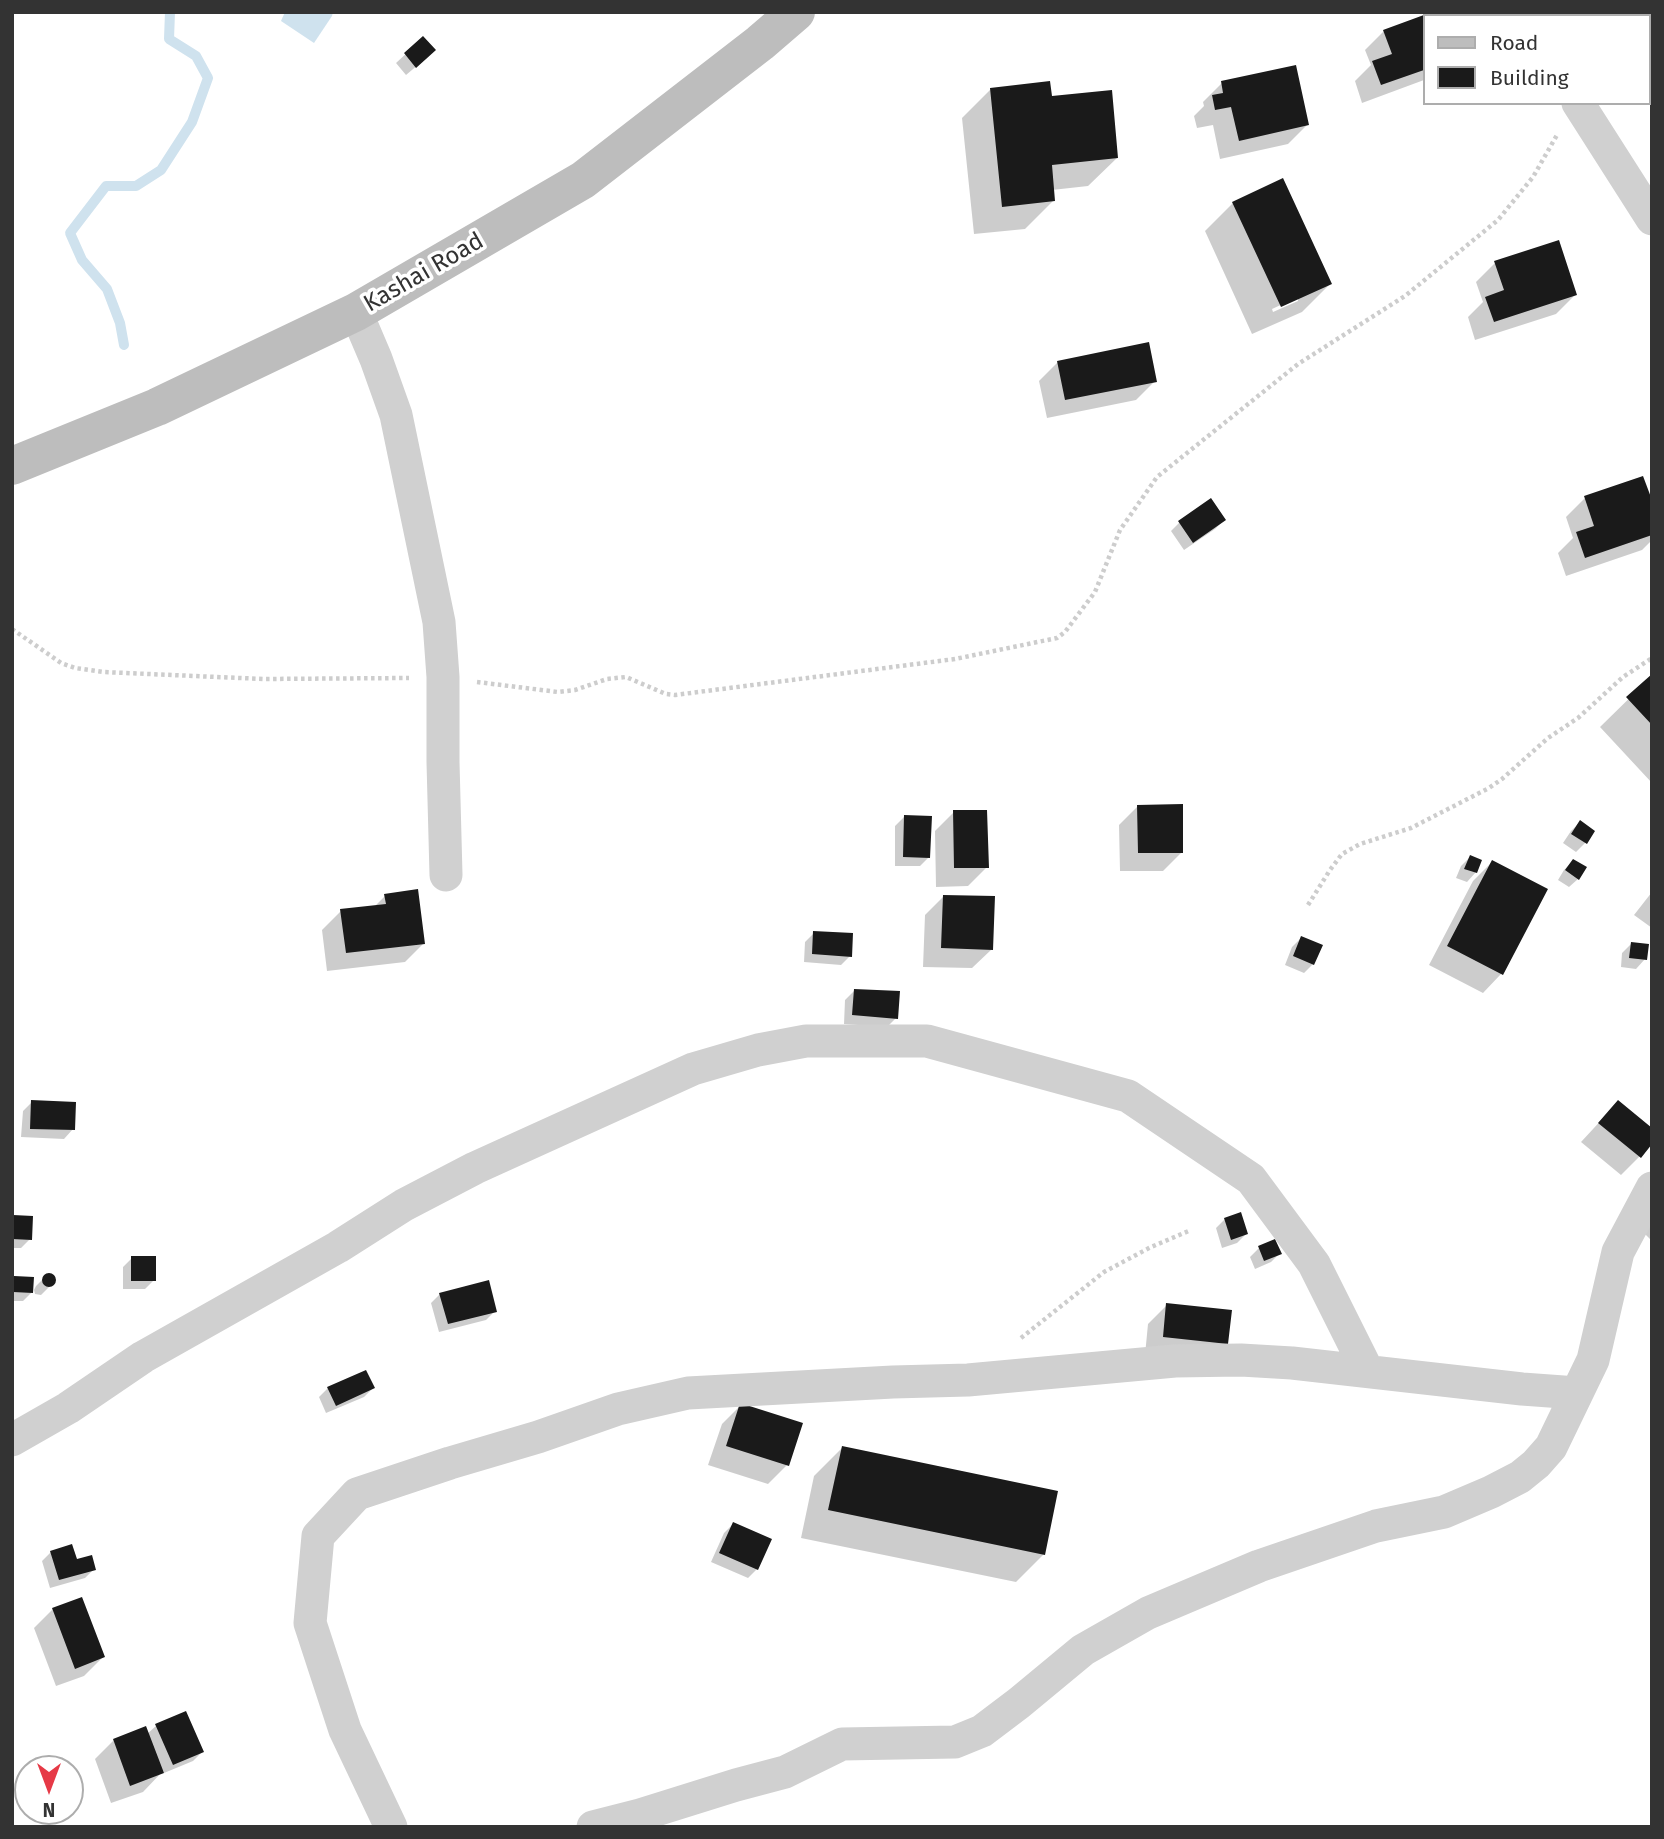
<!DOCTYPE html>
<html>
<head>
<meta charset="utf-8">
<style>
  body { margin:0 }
  #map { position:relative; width:1664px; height:1839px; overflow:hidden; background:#fff; font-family:"Fira Sans",sans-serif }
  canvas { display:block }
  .frame { position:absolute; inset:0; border:14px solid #333; pointer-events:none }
  .legend { position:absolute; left:1423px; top:14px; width:228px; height:91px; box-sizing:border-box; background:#fff; border:2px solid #adadad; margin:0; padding:9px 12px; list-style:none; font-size:21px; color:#333 }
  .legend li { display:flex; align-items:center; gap:14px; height:35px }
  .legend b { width:35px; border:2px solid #adadad }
  .north { position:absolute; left:14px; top:1755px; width:70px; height:70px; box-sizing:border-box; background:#fff; border:2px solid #adadad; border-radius:50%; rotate:180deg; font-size:19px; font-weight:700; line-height:28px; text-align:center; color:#333 }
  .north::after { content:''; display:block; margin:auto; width:24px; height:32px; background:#e63946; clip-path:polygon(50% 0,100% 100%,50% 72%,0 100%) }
</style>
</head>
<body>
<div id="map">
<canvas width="1664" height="1839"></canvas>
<div class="frame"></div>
<ul class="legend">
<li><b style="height:9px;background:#bdbdbd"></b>Road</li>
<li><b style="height:19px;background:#1a1a1a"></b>Building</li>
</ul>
<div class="north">N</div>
</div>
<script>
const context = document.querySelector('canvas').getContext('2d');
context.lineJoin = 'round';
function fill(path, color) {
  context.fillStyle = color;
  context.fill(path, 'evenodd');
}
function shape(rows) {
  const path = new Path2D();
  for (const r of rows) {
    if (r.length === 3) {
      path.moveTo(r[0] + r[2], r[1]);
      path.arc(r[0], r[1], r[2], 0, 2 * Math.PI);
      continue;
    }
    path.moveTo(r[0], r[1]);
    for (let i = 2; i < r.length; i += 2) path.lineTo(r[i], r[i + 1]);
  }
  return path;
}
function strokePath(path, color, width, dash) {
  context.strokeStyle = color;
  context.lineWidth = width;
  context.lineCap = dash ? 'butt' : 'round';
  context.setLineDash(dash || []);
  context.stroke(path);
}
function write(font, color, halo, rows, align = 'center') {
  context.font = font + ' "Fira Sans",sans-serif';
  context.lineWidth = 7;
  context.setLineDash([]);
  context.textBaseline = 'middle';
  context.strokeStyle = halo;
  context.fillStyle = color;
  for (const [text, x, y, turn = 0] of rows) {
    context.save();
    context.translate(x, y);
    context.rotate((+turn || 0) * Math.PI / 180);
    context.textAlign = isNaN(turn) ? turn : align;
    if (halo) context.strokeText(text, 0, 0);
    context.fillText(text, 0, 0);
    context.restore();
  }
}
fill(shape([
  [285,12,333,12,332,16,314,43,281,21]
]), '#cfe2ee');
fill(shape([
  [1424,17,1424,80,1362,103,1355,81,1371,65,1365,50,1384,31],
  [423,38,425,59,406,75,396,63],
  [1222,83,1307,125,1288,144,1220,159,1213,125,1197,128,1194,116,1204,106,1203,102],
  [991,89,1050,98,1117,158,1088,186,1052,190,1054,200,1025,229,974,234,962,118],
  [1233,203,1330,284,1302,312,1252,334,1205,231],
  [1298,297,1298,301,1273,312,1272,309],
  [1495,263,1575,295,1556,314,1475,340,1468,317,1483,302,1476,282],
  [1058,362,1155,381,1136,400,1047,418,1039,381],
  [1585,498,1652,505,1652,540,1642,550,1566,576,1558,553,1573,538,1566,517],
  [1224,520,1215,529,1184,550,1171,531,1179,523],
  [1652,676,1652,783,1600,727],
  [1138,806,1182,852,1163,871,1120,871,1119,825],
  [954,812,987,867,968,886,936,887,935,831],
  [904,817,929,857,920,866,895,866,895,826],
  [1580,822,1593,831,1585,843,1576,852,1563,843,1571,831],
  [1470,857,1476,872,1467,882,1456,878,1461,866],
  [1573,861,1578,879,1569,887,1558,880,1564,870],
  [1492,862,1501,974,1483,993,1429,965,1473,881],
  [1652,892,1652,928,1634,915],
  [385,896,424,943,405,962,327,971,322,930,341,911,374,907],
  [944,896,991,950,972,968,923,967,925,915],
  [814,933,850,956,841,965,804,962,805,942],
  [1301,938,1313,964,1304,973,1285,965,1292,947],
  [1632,943,1645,959,1636,969,1621,967,1622,953],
  [854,991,896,1018,887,1027,844,1024,845,1000],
  [32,1102,73,1129,64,1139,21,1137,23,1111],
  [1618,1102,1640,1156,1621,1175,1581,1142],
  [1652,1211,1652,1241,1637,1226],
  [14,1217,30,1239,21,1248,12,1248,12,1219],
  [1225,1219,1246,1234,1237,1243,1222,1248,1216,1228],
  [1274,1241,1280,1253,1271,1262,1255,1269,1250,1257,1259,1248],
  [132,1258,154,1280,145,1289,123,1289,123,1267],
  [49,1275,52,1277,54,1282,41,1295,35,1294,34,1290,36,1286,46,1276],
  [15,1278,32,1292,23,1301,12,1301,12,1280],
  [440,1294,495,1311,486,1320,439,1332,431,1303],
  [1167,1305,1227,1343,1208,1362,1145,1355,1148,1324],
  [328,1388,373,1388,364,1397,326,1413,319,1397],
  [741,1405,800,1424,787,1465,768,1484,708,1465,722,1424],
  [842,1448,1044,1554,1016,1582,801,1538,814,1476],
  [733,1524,757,1569,748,1578,711,1562,724,1533],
  [51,1552,75,1562,94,1569,85,1578,50,1588,42,1561],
  [53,1609,103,1657,84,1676,56,1686,34,1628],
  [185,1713,202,1752,193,1761,164,1773,163,1771,143,1792,111,1803,95,1759,114,1740,147,1734,156,1726]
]), '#0003');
strokePath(shape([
  [124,345,120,323,107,289,82,260,70,233,106,186,136,186,161,170,192,122,208,78,196,56,169,39,170,12]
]), '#cfe2ee', 10);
fill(shape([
  [1432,12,1441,12,1442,16,1424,16,1424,70,1381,85,1372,61,1392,54,1383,30],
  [423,36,436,50,416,68,404,53],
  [1296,65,1309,125,1239,141,1231,107,1215,110,1212,95,1223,93,1221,81],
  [1050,81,1052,96,1112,90,1118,158,1052,165,1055,201,1002,207,990,88],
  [1283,178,1332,284,1281,307,1232,202],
  [1559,240,1577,295,1494,322,1485,297,1504,290,1494,261],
  [1149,342,1157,382,1065,400,1057,361],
  [1643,476,1652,500,1652,535,1585,558,1576,532,1594,526,1584,496],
  [1211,498,1226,520,1193,543,1178,521],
  [1652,674,1652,725,1626,697],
  [1183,804,1183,853,1138,853,1137,805],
  [953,810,987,810,989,868,954,868],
  [904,815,932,816,930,858,903,857],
  [1580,820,1595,831,1587,844,1571,834],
  [1470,855,1482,860,1477,873,1464,869],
  [1573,859,1587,867,1579,880,1565,870],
  [1492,860,1548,889,1503,975,1447,946],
  [418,889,425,944,346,953,340,909,386,904,384,894],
  [943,895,995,896,993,950,941,948],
  [813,931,853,933,852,957,812,954],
  [1301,936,1323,945,1314,965,1293,956],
  [1631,942,1649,944,1647,960,1629,958],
  [854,989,900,991,898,1019,852,1015],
  [31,1100,76,1102,75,1130,30,1129],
  [1618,1100,1652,1128,1652,1144,1641,1158,1598,1123],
  [1241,1212,1248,1234,1231,1240,1224,1218],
  [13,1215,33,1216,32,1240,12,1239],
  [1275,1239,1282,1254,1264,1261,1258,1246],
  [131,1256,156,1256,156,1281,131,1281],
  [49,1280,7],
  [14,1276,34,1277,33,1293,13,1292],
  [489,1280,497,1312,448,1324,439,1293],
  [1166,1303,1232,1310,1228,1344,1163,1337],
  [366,1370,375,1388,336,1406,327,1387],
  [740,1403,803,1423,789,1466,726,1446],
  [842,1446,1058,1491,1045,1555,828,1510],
  [733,1522,772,1539,758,1570,719,1553],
  [72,1544,77,1559,92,1555,96,1570,59,1580,50,1551],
  [82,1597,105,1657,75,1669,52,1608],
  [186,1711,204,1752,173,1765,155,1724],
  [146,1726,164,1773,130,1786,113,1739]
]), '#1a1a1a');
strokePath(shape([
  [12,629,61,663,75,668,103,672,263,679,409,678],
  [477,682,558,692,575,690,607,679,626,677,666,694,675,695,955,659,1057,638,1065,632,1095,592,1120,530,1157,477,1298,364,1405,296,1498,220,1533,177,1557,135],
  [1308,905,1330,870,1342,854,1360,844,1411,828,1489,788,1502,779,1548,738,1578,718,1623,677,1652,658],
  [1021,1338,1104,1272,1151,1247,1191,1230]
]), '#cdcdcd', 4.5, [3.5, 3.5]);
strokePath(shape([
  [1507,12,1510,16],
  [1578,103,1652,219],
  [356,312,376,359,396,415,439,622,443,677,443,762,446,875],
  [12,1440,68,1408,143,1357,338,1247,404,1205,475,1168,693,1069,758,1050,806,1041,927,1041,1128,1096,1251,1179,1314,1264,1367,1370],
  [391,1827,345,1730,310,1623,318,1536,357,1494,450,1463,538,1437,618,1409,688,1393,893,1382,968,1380,1175,1361,1241,1360,1292,1363,1522,1389,1577,1393],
  [593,1827,640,1815,736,1785,785,1772,842,1744,955,1742,982,1731,1019,1703,1083,1650,1148,1613,1259,1566,1376,1526,1444,1512,1491,1492,1520,1477,1536,1464,1551,1447,1593,1360,1618,1252,1652,1188]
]), '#d0d0d0', 33);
strokePath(shape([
  [12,466,157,407,356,312,583,180,760,43,796,12]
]), '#bdbdbd', 38);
write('24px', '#333', '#fff', [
  ["Kashai Road",424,273,-30]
]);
</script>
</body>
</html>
